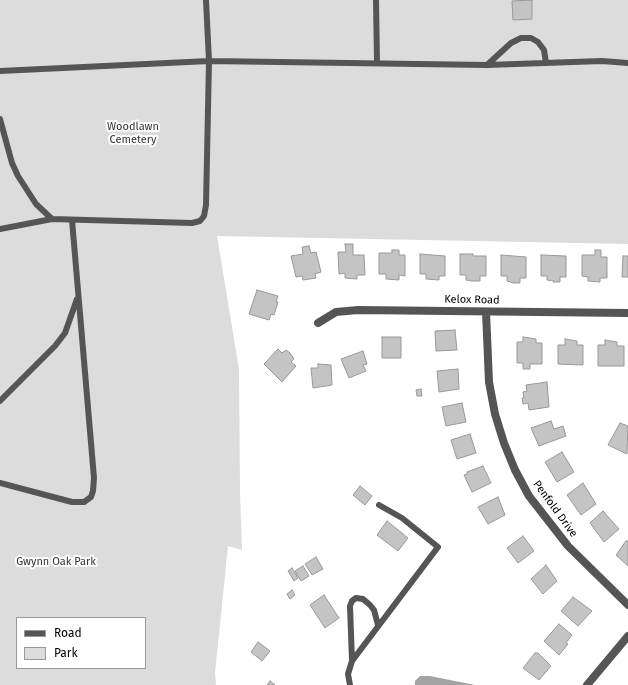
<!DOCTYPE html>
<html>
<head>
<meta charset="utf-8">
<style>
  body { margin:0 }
  #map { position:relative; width:628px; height:685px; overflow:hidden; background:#fff; font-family:"Fira Sans",sans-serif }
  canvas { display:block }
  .legend { position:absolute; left:16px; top:617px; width:130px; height:52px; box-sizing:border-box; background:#fff; border:1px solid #999; margin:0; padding:5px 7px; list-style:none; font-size:12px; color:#000 }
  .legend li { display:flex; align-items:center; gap:8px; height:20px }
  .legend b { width:20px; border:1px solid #999 }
</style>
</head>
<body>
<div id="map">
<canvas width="628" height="685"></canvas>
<ul class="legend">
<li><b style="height:5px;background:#555"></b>Road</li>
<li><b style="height:11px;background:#dcdcdc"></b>Park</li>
</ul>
</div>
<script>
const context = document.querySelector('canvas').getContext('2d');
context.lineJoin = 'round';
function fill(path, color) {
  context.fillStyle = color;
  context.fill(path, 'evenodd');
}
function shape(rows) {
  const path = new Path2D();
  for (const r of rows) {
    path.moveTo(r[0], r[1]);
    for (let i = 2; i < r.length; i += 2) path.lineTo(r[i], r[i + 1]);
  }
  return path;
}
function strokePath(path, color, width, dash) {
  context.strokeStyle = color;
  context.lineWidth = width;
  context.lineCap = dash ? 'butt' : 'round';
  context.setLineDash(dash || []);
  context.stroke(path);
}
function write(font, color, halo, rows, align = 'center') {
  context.font = font + ' "Fira Sans",sans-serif';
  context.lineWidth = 4;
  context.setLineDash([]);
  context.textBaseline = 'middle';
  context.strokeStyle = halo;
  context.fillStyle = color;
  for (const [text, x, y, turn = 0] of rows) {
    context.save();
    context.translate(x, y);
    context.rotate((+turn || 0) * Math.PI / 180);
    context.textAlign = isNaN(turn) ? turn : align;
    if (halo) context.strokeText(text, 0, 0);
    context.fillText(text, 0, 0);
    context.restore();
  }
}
fill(shape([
  [0,0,628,0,628,244,217,236,239,369,240,492,242,550,228,546,215,673,216,685,0,685],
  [17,618,145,618,145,668,17,668]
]), '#dcdcdc');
fill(shape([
  [420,676,430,676,475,685,415,685,415,681]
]), '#a3a3a3');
const building = shape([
  [532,0,532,19,513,20,512,1,532,0],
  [345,244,353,244,353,255,364,255,365,275,357,275,357,279,345,278,345,273,339,274,338,252,346,252,345,244],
  [309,246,311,253,316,252,321,272,315,274,316,278,303,280,302,276,296,277,291,256,303,254,302,247,309,246],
  [392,250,399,250,399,255,405,255,405,276,399,275,399,280,386,279,386,274,379,274,379,253,392,253,392,250],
  [595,250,601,250,601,257,607,257,607,278,600,278,600,282,588,281,588,277,582,276,582,255,595,255,595,250],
  [420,254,445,256,445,276,439,276,439,280,426,279,426,274,420,274,420,254],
  [460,254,473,254,473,256,486,256,486,276,480,276,480,281,472,281,466,280,466,275,460,275,460,254],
  [501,255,526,257,526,278,520,278,520,283,513,283,507,281,507,276,501,276,501,255],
  [541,255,566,256,566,277,560,277,560,282,553,282,554,281,547,280,547,276,541,276,541,255],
  [623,256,628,256,628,277,622,277,623,256],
  [257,290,278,296,276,302,278,302,274,315,271,314,269,320,249,314,257,290],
  [455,330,457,350,436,351,435,331,455,330],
  [382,337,401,337,401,358,382,358,382,337],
  [523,337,536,339,536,343,542,343,542,364,530,364,530,369,523,369,523,363,517,363,517,342,523,342,523,337],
  [565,339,577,341,577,345,583,345,583,365,558,364,558,345,565,345,565,339],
  [605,340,617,342,617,346,624,346,624,366,598,366,598,345,605,345,605,340],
  [278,349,282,353,286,350,290,353,294,359,291,362,296,366,282,382,264,364,278,349],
  [363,351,367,364,363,365,366,371,349,378,341,359,363,351],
  [318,364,331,365,332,385,313,388,311,368,318,368,318,364],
  [458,369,459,389,439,392,437,371,458,369],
  [547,382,549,407,529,410,528,403,523,404,522,398,524,398,523,392,527,391,526,385,547,382],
  [421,389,422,396,417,396,416,390,421,389],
  [462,403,466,422,446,426,442,407,462,403],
  [551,421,554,429,563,426,566,436,539,446,531,428,551,421],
  [620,423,628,426,627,454,608,445,620,423],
  [470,434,476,453,457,459,451,440,470,434],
  [562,452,574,472,557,482,545,462,562,452],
  [483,466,491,483,472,492,464,475,467,474,467,472,483,466],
  [583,483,596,504,581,515,567,495,583,483],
  [360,486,372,496,365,505,353,495,360,486],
  [498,497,505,515,488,524,478,507,498,497],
  [603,511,619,529,604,542,590,523,603,511],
  [387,521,408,538,398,551,377,535,387,521],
  [523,536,534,551,518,563,507,548,523,536],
  [626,541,628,541,628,566,616,555,626,541],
  [316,557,323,569,312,575,305,564,316,557],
  [546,565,557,581,543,594,531,579,546,565],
  [303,566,309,576,301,581,295,571,303,566],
  [292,568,298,578,294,581,288,571,292,568],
  [292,590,295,595,290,599,287,594,292,590],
  [324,595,339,618,325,628,310,605,324,595],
  [573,597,592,611,578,626,561,611,573,597],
  [559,624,572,635,566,643,568,644,559,655,544,641,559,624],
  [258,642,270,651,262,661,251,652,258,642],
  [535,653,538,653,551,666,539,680,523,668,535,653],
  [270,681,275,685,267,685,270,681]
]);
fill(building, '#c4c4c4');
strokePath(building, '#999', 1);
strokePath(shape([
  [376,0,377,62],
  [487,65,511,43,521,38,531,38,538,42,544,50,546,63],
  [0,71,209,61,487,65,602,61,628,63],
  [0,119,12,163,18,176,36,204,52,219],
  [0,229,52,219,192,223,200,221,204,216,206,205,209,61,206,0],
  [0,401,55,346,65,333,77,299],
  [0,483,72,502,84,502,91,497,93,491,94,478,72,220],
  [352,661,438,547,402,518,379,505],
  [350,685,348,674,352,661,350,606,352,601,356,598,363,599,370,605,374,610,378,625]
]), '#555', 6);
strokePath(shape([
  [486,312,489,382,495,414,504,443,515,470,529,496,568,546,628,605],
  [318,323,336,312,358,310,628,313],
  [587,685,628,636]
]), '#555', 8);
write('11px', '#333', '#fff', [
  ["Woodlawn",133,127],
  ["Cemetery",133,140],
  ["Gwynn Oak Park",56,562]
]);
write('11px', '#000', '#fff', [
  ["Kelox Road",472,300,1],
  ["Penfold Drive",555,509,54]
]);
</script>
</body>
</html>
